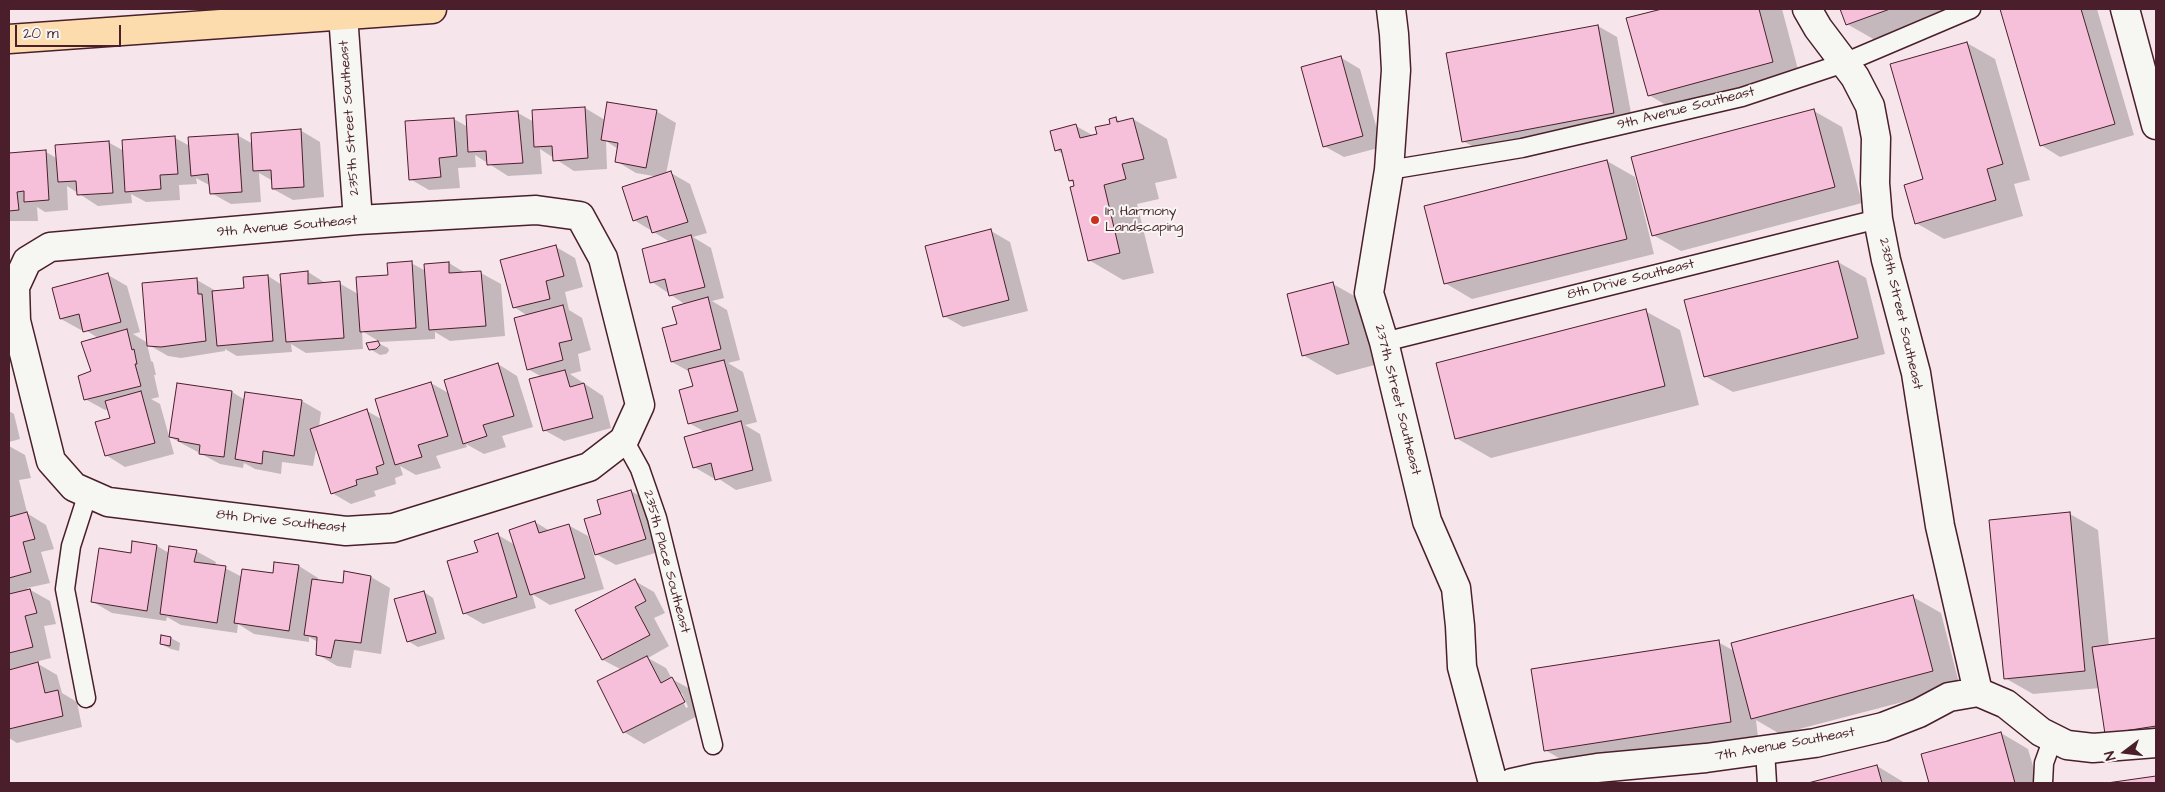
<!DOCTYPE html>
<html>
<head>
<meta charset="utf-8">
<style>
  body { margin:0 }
  #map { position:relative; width:2165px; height:792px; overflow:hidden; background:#f6e6eb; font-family:"Architects Daughter",sans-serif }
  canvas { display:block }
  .frame { position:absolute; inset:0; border:10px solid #4a1f2b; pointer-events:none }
  .north { position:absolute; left:2100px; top:727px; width:50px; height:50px; -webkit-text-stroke:4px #f6f6f2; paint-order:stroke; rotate:255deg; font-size:14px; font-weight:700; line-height:20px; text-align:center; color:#4a1f2b }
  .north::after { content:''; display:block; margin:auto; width:18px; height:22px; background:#4a1f2b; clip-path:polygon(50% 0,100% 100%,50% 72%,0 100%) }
  .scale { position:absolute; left:15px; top:25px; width:106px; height:22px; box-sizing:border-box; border:2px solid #4a1f2b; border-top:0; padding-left:6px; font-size:15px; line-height:18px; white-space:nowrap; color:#4a1f2b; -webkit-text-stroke:4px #f6f6f2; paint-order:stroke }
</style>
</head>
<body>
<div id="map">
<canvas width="2165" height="792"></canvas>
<div class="frame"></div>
<div class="north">N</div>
<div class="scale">20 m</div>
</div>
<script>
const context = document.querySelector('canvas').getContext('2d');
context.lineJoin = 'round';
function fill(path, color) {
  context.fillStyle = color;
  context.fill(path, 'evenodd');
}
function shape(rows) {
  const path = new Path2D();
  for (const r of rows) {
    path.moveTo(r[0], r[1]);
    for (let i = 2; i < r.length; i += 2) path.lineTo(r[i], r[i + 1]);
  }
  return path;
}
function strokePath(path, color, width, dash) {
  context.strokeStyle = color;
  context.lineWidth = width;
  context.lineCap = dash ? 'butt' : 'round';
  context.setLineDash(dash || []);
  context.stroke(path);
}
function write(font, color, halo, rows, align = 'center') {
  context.font = font + ' "Architects Daughter",sans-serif';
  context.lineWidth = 4;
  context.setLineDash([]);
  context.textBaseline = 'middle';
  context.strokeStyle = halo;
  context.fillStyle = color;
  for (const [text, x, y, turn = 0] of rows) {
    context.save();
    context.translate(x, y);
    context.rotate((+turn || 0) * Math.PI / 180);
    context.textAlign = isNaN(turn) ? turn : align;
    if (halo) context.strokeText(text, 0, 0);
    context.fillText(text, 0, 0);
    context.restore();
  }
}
fill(shape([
  [1667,9,1782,9,1800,77,1676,111,1649,95,1628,19],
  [1841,9,1960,9,1875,40,1847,24],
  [2001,9,2097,9,2134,135,2060,157,2041,145],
  [1598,26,1617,37,1633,124,1483,152,1463,141],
  [1967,43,1995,59,2030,180,2014,184,2023,216,1944,239,1916,223,1925,180],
  [1340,57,1360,69,1382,147,1344,157,1324,146],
  [585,108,605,120,656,111,676,123,666,174,671,173,690,184,707,233,693,237,711,248,724,298,712,301,727,310,740,360,728,363,743,372,757,422,745,425,760,434,772,481,736,490,716,477,713,478,694,467,705,432,689,423,694,387,690,372,672,362,678,325,686,305,652,282,670,242,634,220,659,177,636,173,616,161,618,149,606,141,607,169,574,171,540,149,542,174,508,176,475,155,476,167,458,168,460,188,429,190,410,179,454,119,468,127,467,116,518,113,534,122],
  [1814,111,1842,127,1862,203,1681,251,1653,235],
  [1116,119,1121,122,1133,119,1167,139,1177,178,1155,183,1159,199,1137,204,1154,273,1123,280,1089,260,1075,183,1070,181,1063,154,1056,150,1076,126,1094,136,1099,134],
  [300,130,320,142,324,197,293,200,273,189,273,181,259,173,261,202,231,204,211,193,211,186,196,178,197,184,179,185,180,200,146,202,131,194,132,203,98,206,67,186,68,210,45,212,37,207,38,221,9,221,9,156,46,152,58,159,108,142,124,151,175,138,190,146,237,135,253,144],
  [1607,161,1635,177,1654,254,1472,299,1445,283],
  [991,231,1010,242,1028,311,963,327,944,316],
  [556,247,575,258,583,287,565,292,569,310,582,318,591,350,578,354,581,371,570,374,603,396,611,428,564,441,544,430,542,377,528,369,528,316,514,307],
  [1838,262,1866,278,1885,354,1733,392,1705,376],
  [411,263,426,271,449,263,467,274,481,273,501,284,505,336,450,341,435,332,435,339,380,342,362,331,363,349,306,353,291,344,292,352,237,356,225,349,225,351,181,358,168,356,147,344,151,361,153,362,156,375,154,375,159,397,151,399,160,404,174,454,125,467,106,455,111,419,109,409,105,410,85,399,93,372,98,338,84,329,81,330,61,319,108,275,127,286,140,332,133,334,148,343,197,280,216,291,246,290,268,276,282,285,308,272,327,284,339,283,358,294],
  [1333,284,1367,303,1382,363,1337,375,1303,355],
  [1645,311,1680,330,1699,405,1491,458,1456,438],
  [378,343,388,348,389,351,386,354,380,355,370,349],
  [498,364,517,376,533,427,502,436,506,447,484,454,466,444,467,447,436,456,441,468,416,475,400,466,403,475,395,478,396,484,374,491,376,496,351,504,332,493,317,445,313,466,282,462,281,474,255,469,244,463,243,468,220,464,170,437,178,385,232,392,245,400,246,393,302,401,321,412,319,427,367,411,383,420,431,383,450,394],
  [9,411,14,414,20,439,9,442],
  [9,446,25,455,31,478,19,480,27,512,25,512,46,525,54,549,41,552,50,583,27,588,50,601,56,624,44,626,51,658,35,662,57,675,62,693,77,702,82,727,17,743,9,738],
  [631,491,650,502,665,550,616,565,596,554,603,515],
  [2070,514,2098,530,2109,646,2156,639,2156,746,2106,733,2100,688,2033,694,2005,678],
  [535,522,550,531,568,525,588,536,604,589,550,605,532,594,536,608,483,624,464,613,480,553,498,535,515,545],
  [157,546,169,553,196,551,216,562,215,566,225,568,242,577,274,575,299,566,318,578,318,581,344,585,345,572,371,577,390,588,381,654,354,650,351,668,337,666,317,654,318,642,309,637,309,642,254,634,238,624,237,633,181,625,167,617,166,621,112,613,93,602,132,554],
  [635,581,654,592,665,613,654,618,669,646,648,658,666,668,672,679,692,690,703,713,644,744,624,732,599,682,622,670,603,660,577,611],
  [679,693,682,693,688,707,686,708],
  [424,592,433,598,445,639,418,647,408,641],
  [1913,597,1941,613,1960,687,1780,734,1756,720,1758,737,1573,766,1545,750,1718,642,1734,651],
  [171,638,180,643,179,651,171,649,161,644],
  [2001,733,2028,749,2038,783,1930,783,1922,754],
  [1877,766,1905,783,1813,783]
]), '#0003');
const building = shape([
  [1662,9,1759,9,1773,62,1648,96,1626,18,1662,9],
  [1840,9,1890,9,1846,25,1840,9],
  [2000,9,2081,9,2115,124,2040,146,2000,9],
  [1598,25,1614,113,1462,142,1446,53,1598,25],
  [1967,42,2003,164,1987,169,1996,200,1915,224,1904,185,1923,179,1890,64,1967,42],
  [1341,56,1363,136,1323,147,1301,67,1341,56],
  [607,102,657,110,646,168,615,162,618,143,601,140,607,102],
  [585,107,588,158,553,161,552,146,534,147,532,110,585,107],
  [1814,109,1835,187,1652,236,1631,157,1814,109],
  [518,111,523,163,487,165,486,151,468,152,466,115,518,111],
  [1116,117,1117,122,1133,118,1144,159,1122,164,1126,179,1104,185,1120,253,1088,261,1070,187,1074,186,1073,180,1069,181,1061,149,1055,151,1050,131,1076,124,1080,138,1097,134,1095,127,1110,124,1109,119,1116,117],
  [454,118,457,156,439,158,441,177,409,180,405,121,454,118],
  [301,129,304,187,272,189,271,170,253,171,251,133,301,129],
  [238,134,242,192,210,194,208,174,191,176,188,137,238,134],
  [175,136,178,174,160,175,161,189,125,192,122,140,175,136],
  [109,141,113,193,77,195,76,181,58,182,55,145,109,141],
  [46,150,49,200,24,202,24,191,17,192,19,210,9,211,9,153,46,150],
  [1607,160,1627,239,1444,284,1424,206,1607,160],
  [671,171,688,222,652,233,647,216,633,221,622,187,671,171],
  [991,229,1009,300,943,317,925,246,991,229],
  [691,235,705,287,669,296,665,279,650,283,642,249,691,235],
  [556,245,564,276,546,281,550,299,513,308,500,260,556,245],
  [412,261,416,328,360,332,356,277,388,275,387,263,412,261],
  [1838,261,1858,338,1704,377,1684,300,1838,261],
  [449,262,449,273,481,271,486,326,429,330,424,264,449,262],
  [308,271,308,284,340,281,344,338,286,342,280,274,308,271],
  [108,273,121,322,83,332,79,314,60,319,52,288,108,273],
  [268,275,273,341,217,346,212,291,244,288,243,277,268,275],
  [197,278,198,294,202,294,206,341,161,347,147,346,142,283,197,278],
  [1333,282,1349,344,1302,356,1287,294,1333,282],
  [708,297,721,349,671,362,662,328,677,324,672,307,708,297],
  [563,305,572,340,559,343,563,360,527,370,514,318,563,305],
  [1646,309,1665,386,1455,439,1436,363,1646,309],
  [127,329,132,350,134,349,137,364,135,364,141,386,84,400,78,376,91,371,81,342,127,329],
  [378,341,380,345,376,349,369,350,366,343,378,341],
  [724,360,738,411,688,424,679,390,693,386,688,369,724,360],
  [498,363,514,416,483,425,487,436,463,444,444,380,498,363],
  [565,370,570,387,584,383,593,418,543,431,529,379,565,370],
  [431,382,448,436,418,445,422,457,395,465,375,399,431,382],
  [177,383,232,391,224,457,199,454,200,445,178,441,179,439,169,437,177,383],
  [141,391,155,443,105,456,95,422,110,418,105,401,141,391],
  [245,392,302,400,294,456,263,451,262,464,235,459,245,392],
  [367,409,384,464,376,467,378,474,356,480,357,485,331,494,310,429,367,409],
  [741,421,753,470,715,480,711,463,693,468,684,437,741,421],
  [631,490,646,539,595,555,584,519,601,514,597,500,631,490],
  [27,512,35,539,23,542,31,572,9,578,9,517,27,512],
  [2070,512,2085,671,2004,679,1989,520,2070,512],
  [535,521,539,533,569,524,585,578,530,595,509,530,535,521],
  [498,533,517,597,463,614,447,561,478,552,474,541,498,533],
  [132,541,157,545,147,611,91,602,99,548,131,553,132,541],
  [169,546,197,550,194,562,226,566,217,623,160,614,169,546],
  [274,562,299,565,289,631,234,623,242,569,273,573,274,562],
  [344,571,371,576,361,643,335,640,331,658,316,655,317,637,304,635,312,579,343,583,344,571],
  [635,579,646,601,635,607,650,635,602,660,575,610,635,579],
  [30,589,37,613,25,616,33,647,9,653,9,594,30,589],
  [424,591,436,633,407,642,394,599,424,591],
  [1913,595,1933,671,1751,719,1731,643,1913,595],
  [161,635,171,637,170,646,160,644,161,635],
  [2156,638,2156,726,2105,734,2092,647,2156,638],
  [1719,640,1731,722,1544,751,1531,669,1719,640],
  [647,656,661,683,672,677,685,702,623,733,597,681,647,656],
  [38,662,45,693,58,690,63,716,9,729,9,670,38,662],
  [2001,732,2015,783,1929,783,1921,754,2001,732],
  [1877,765,1882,783,1808,783,1877,765],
  [2156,776,2156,783,2107,783,2156,776]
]);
fill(building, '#f6c0da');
strokePath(building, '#4a1f2b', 1);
const service = shape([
  [1389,170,1522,148,1742,97,1844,63,1971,9],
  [1384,342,1878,219],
  [624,440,640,469,657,518,713,745],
  [86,698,65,589,71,546,88,493],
  [1765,750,1767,783],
  [2043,783,2044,763,2053,738]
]);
const minor = shape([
  [1391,9,1394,34,1396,70,1389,170,1369,293,1384,342,1427,521,1456,588,1460,626,1462,667,1493,783],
  [1807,9,1818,28,1855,77,1870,106,1876,138,1875,183,1878,219,1886,260,1916,373,1940,526,1978,692],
  [2125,9,2156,125],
  [343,15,358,220],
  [536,210,580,216,603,258,640,405,624,440,589,467,393,528,346,531,108,502,74,487,51,461,16,321,15,287,27,261,50,247,358,220,536,210],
  [1512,783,1539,777,1597,768,1706,758,1815,743,1883,727,1919,713,1949,697,1978,692,2006,704,2041,732,2067,745,2093,748,2156,743]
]);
const primary = shape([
  [9,39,432,9]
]);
strokePath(service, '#4a1f2b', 21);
strokePath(minor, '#4a1f2b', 31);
strokePath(primary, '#4a1f2b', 31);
strokePath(service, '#f6f6f2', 18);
strokePath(minor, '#f6f6f2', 28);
strokePath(primary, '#fcdcac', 28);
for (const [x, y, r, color] of [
  [1095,220,5,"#c8321e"]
]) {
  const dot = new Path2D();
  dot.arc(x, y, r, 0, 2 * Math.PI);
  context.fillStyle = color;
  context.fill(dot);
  strokePath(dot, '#f6f6f2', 2);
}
write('14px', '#4a1f2b', '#f6f6f2', [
  ["9th Avenue Southeast",1686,109,-14],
  ["235th Street Southeast",350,118,-94],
  ["9th Avenue Southeast",287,227,-5],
  ["8th Drive Southeast",1631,280,-14],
  ["238th Street Southeast",1900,314,77],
  ["237th Street Southeast",1397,400,76],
  ["8th Drive Southeast",281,522,6],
  ["235th Place Southeast",666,562,75],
  ["7th Avenue Southeast",1785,745,-10]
]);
write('14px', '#4a1f2b', '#f6f6f2', [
  ["In Harmony",1105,212],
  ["Landscaping",1105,228]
], 'left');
</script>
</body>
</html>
